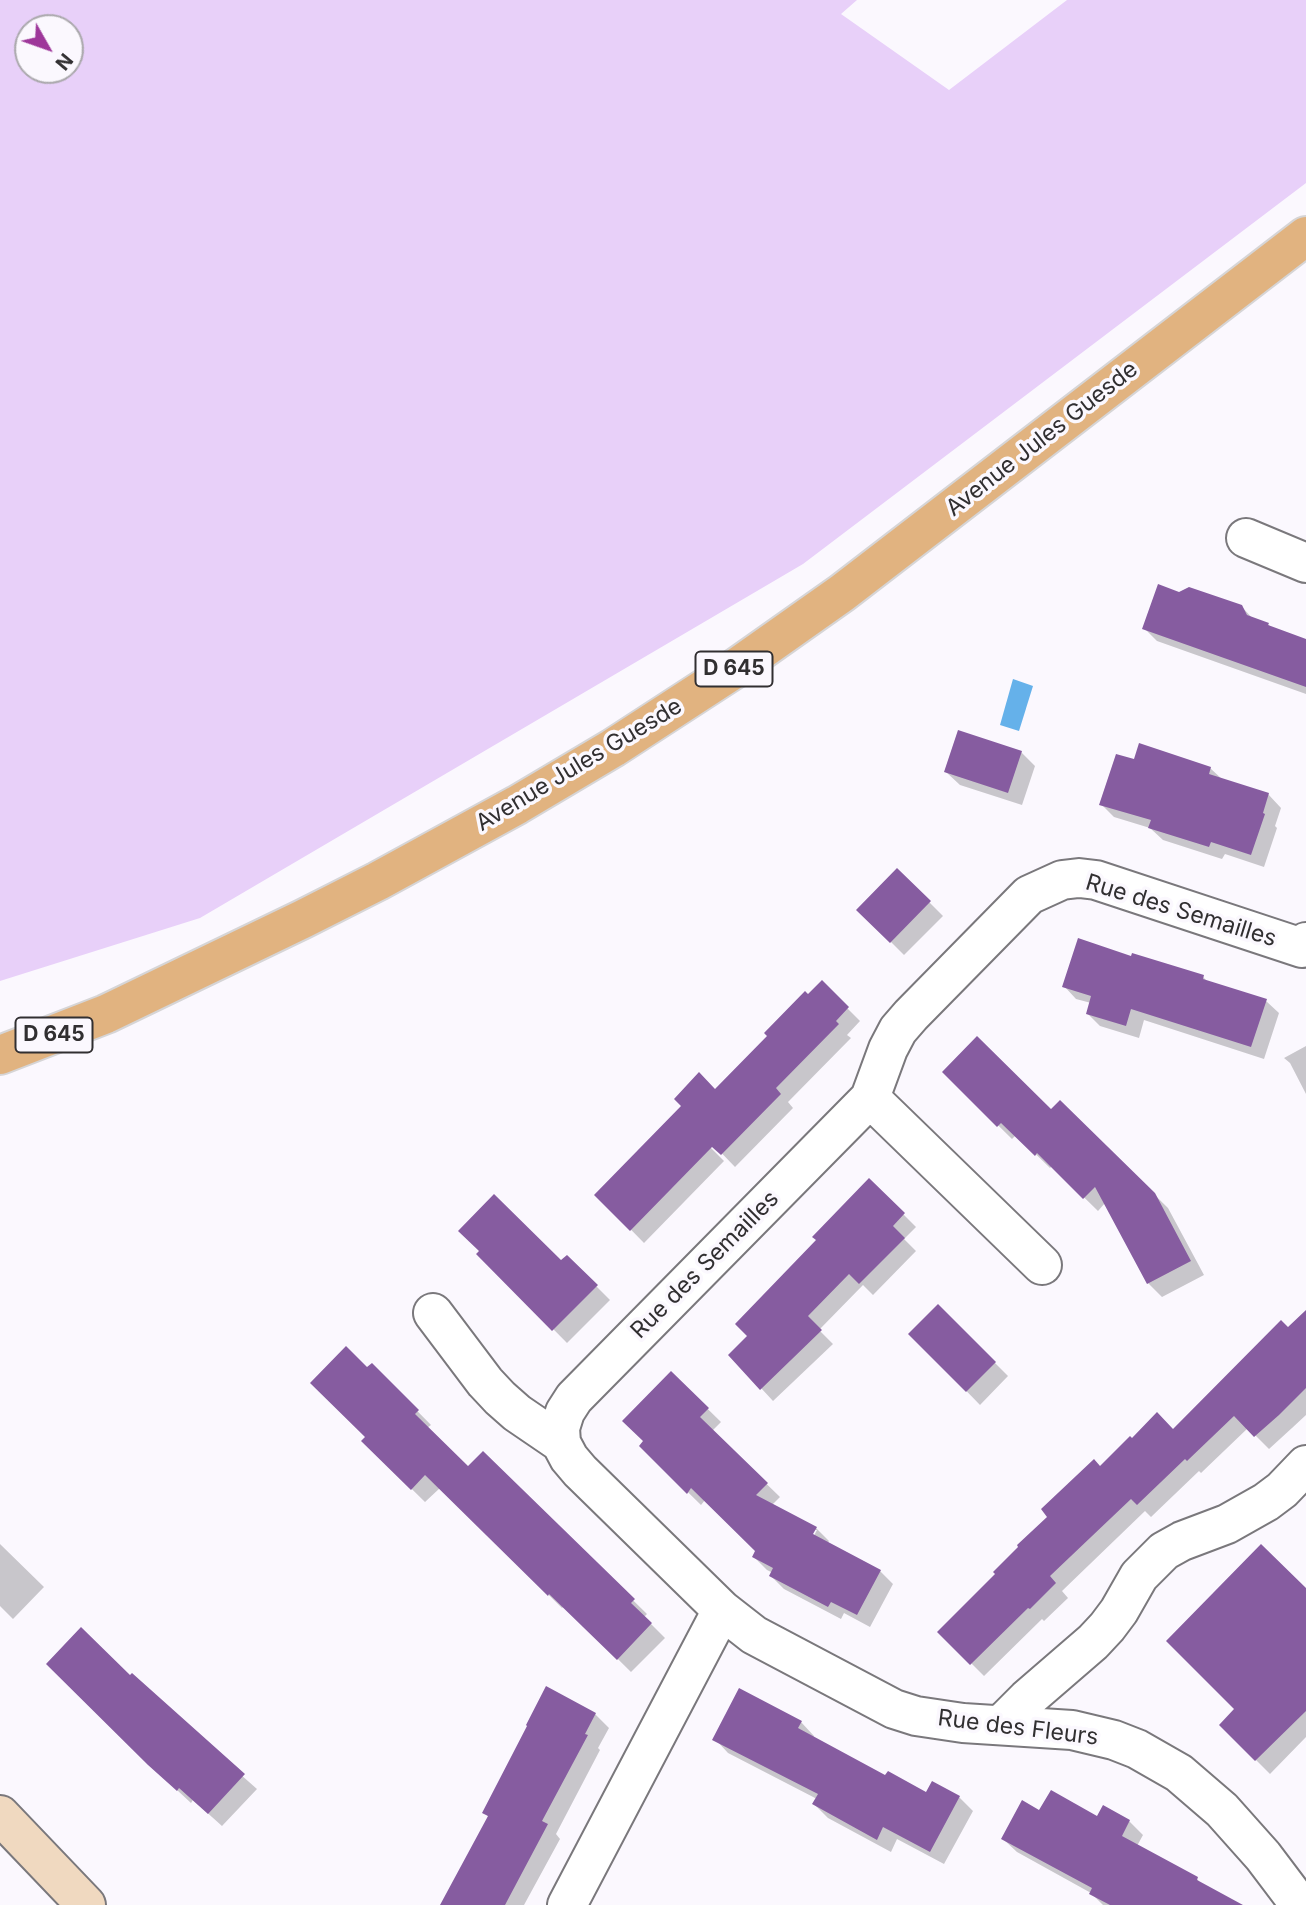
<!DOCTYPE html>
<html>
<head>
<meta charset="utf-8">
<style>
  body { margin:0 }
  #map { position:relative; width:1306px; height:1905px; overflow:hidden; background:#fbf8fe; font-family:Inter,sans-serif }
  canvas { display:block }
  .north { position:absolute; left:14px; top:14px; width:70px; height:70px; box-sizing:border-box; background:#fbf8fe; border:2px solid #aaa8ac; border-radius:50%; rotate:130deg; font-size:19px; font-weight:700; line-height:28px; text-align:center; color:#312f31 }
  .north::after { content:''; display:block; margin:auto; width:24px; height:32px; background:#9e379a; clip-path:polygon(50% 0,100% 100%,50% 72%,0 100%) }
</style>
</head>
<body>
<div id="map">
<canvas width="1306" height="1905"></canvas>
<div class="north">N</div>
</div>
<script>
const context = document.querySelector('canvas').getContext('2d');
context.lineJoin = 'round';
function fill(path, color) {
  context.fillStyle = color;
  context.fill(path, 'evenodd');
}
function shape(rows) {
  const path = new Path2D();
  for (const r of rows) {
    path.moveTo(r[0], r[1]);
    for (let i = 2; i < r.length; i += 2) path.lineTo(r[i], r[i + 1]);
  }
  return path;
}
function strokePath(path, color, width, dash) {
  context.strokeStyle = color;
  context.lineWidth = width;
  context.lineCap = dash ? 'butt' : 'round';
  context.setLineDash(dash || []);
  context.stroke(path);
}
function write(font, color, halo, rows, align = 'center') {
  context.font = font + ' Inter,sans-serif';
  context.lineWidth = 7;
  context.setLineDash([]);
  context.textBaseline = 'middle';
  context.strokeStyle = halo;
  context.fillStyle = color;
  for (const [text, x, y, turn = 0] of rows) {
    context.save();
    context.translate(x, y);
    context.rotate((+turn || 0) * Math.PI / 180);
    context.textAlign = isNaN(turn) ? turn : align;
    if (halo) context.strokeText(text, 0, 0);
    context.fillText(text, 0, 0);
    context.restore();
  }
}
fill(shape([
  [0,0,857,0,841,14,949,90,1067,0,1306,0,1306,183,803,564,200,918,0,981],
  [28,28,70,28,70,70,28,70]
]), '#e8d0f9');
fill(shape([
  [1013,679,1033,686,1019,731,1000,725]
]), '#65b1ea');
fill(shape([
  [1180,594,1242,607,1254,620,1268,624,1272,629,1306,641,1306,694,1157,641,1144,628],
  [1021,752,1035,766,1022,805,960,785,946,772],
  [1135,762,1210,768,1223,780,1268,794,1281,808,1275,826,1277,828,1264,867,1225,854,1222,859,1163,840,1150,828,1114,817,1101,804],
  [897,870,943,916,904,955,859,910],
  [1133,958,1203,977,1218,992,1266,1001,1279,1013,1264,1059,1144,1020,1139,1038,1100,1026,1087,1013,1091,1003,1076,999,1064,986],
  [822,983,860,1021,847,1035,851,1038,788,1102,793,1108,735,1167,708,1139,705,1142,724,1161,644,1243,597,1195,715,1091],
  [1306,1046,1306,1094,1290,1063,1284,1058],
  [944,1072,1051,1111,1060,1102,1168,1208,1204,1275,1162,1297,1148,1283,1105,1203,1098,1211,1052,1166,1050,1168,1016,1135,1012,1139],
  [869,1180,916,1227,904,1239,916,1251,873,1295,863,1285,819,1330,833,1344,773,1401,761,1388,749,1336,818,1241],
  [479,1254,561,1263,567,1257,610,1300,567,1343],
  [938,1306,1008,1376,980,1405,911,1334],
  [1306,1312,1306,1415,1292,1428,1269,1449,1248,1428,1201,1473,1199,1471,1151,1517,1145,1511,1062,1591,1068,1598,1044,1621,1042,1619,984,1676,940,1632,1100,1468,1132,1440,1174,1431],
  [372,1365,431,1425,427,1428,468,1468,483,1453,647,1614,644,1617,665,1638,631,1672,564,1606,562,1608,440,1488,425,1502,363,1441,367,1437,367,1369],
  [671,1373,721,1422,712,1431,780,1497,772,1505,816,1528,829,1541,827,1544,880,1571,893,1584,870,1627,844,1613,841,1619,784,1589,771,1576,773,1573,767,1570,754,1557,757,1551,705,1500,701,1505,654,1459],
  [813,1530,817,1530,810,1543],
  [0,1544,44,1587,13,1619,0,1606],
  [1306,1591,1306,1737,1270,1774,1221,1725,1237,1709],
  [130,1677,257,1789,222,1826,193,1800,191,1803,164,1778],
  [595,1714,609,1728,598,1748,600,1750,556,1834,560,1839,524,1905,444,1905,489,1817,484,1812],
  [801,1722,814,1736,813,1738,886,1777,927,1794,933,1783,959,1797,973,1811,944,1864,897,1839,891,1852,828,1818,814,1804,817,1799,728,1753,715,1739],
  [1040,1812,1129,1821,1143,1835,1137,1846,1197,1879,1219,1905,1103,1905,1091,1893,1017,1852,1003,1839]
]), '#0003');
fill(shape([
  [1158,584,1179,592,1189,587,1242,605,1247,615,1269,623,1268,625,1306,639,1306,687,1142,629],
  [958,730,1022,751,1008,793,944,772],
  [1139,743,1211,767,1209,774,1269,793,1263,813,1265,814,1251,855,1211,842,1209,847,1148,828,1151,820,1099,805,1116,754,1134,759],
  [897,868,931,901,890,943,856,910],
  [1078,938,1131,956,1132,953,1204,975,1203,979,1267,999,1251,1047,1131,1009,1126,1026,1086,1014,1091,996,1062,987],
  [822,980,849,1007,836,1021,839,1024,776,1088,781,1094,721,1155,712,1147,630,1231,594,1195,681,1106,674,1099,699,1072,715,1089,767,1036,764,1033,805,991,808,994],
  [977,1036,1051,1109,1060,1100,1155,1193,1191,1261,1147,1284,1095,1187,1083,1199,1037,1153,1035,1156,1001,1123,997,1127,942,1072],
  [869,1178,905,1213,893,1226,905,1238,859,1284,849,1274,808,1316,822,1330,760,1390,728,1355,747,1336,735,1324,816,1240,812,1237],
  [494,1194,561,1260,567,1255,598,1285,552,1331,476,1254,479,1251,458,1231],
  [938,1304,996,1362,966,1392,908,1334],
  [1306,1310,1306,1388,1279,1415,1254,1437,1234,1416,1187,1461,1185,1459,1137,1505,1131,1499,1050,1576,1056,1583,1030,1609,1028,1608,970,1665,937,1632,995,1574,993,1572,1018,1547,1017,1545,1047,1517,1041,1509,1094,1459,1100,1466,1130,1436,1132,1438,1157,1412,1173,1429,1281,1320,1288,1327],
  [346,1346,367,1367,372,1363,419,1410,415,1414,468,1466,483,1451,635,1599,631,1603,652,1623,617,1660,549,1594,548,1596,425,1475,411,1490,361,1441,365,1437,310,1383],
  [671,1371,709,1408,700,1417,768,1483,756,1495,817,1527,813,1534,881,1570,857,1615,831,1602,828,1607,769,1576,773,1568,752,1557,755,1551,691,1488,687,1494,639,1446,643,1441,622,1421],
  [1261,1544,1306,1588,1306,1711,1255,1761,1219,1725,1234,1709,1166,1641],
  [81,1627,130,1675,132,1673,245,1774,208,1814,179,1788,177,1791,148,1765,46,1664],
  [546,1686,596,1713,585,1734,588,1735,542,1821,548,1824,505,1905,440,1905,488,1816,482,1813,527,1726,526,1725],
  [739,1688,802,1721,798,1728,885,1775,888,1771,926,1792,932,1781,960,1796,930,1852,883,1827,877,1840,812,1804,818,1794,712,1740],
  [1051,1790,1097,1816,1103,1805,1130,1820,1122,1836,1198,1877,1197,1880,1243,1905,1110,1905,1089,1894,1092,1888,1001,1839,1022,1800,1039,1810]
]), '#865ca0');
const street = shape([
  [1246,538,1306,563],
  [870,1098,1042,1265],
  [433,1313,485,1382,500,1398,517,1413,561,1443],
  [722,1610,754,1635,894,1709,916,1716,963,1723,1072,1730,1114,1740,1137,1749,1179,1773,1222,1810,1263,1856,1300,1905],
  [1001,1725,1027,1699,1093,1642,1107,1627,1119,1611,1139,1576,1164,1551,1182,1541,1227,1524,1266,1502,1282,1490,1306,1465],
  [567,1905,722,1610,580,1471,569,1458,561,1443,560,1428,565,1412,574,1398,870,1098,888,1049,898,1030,911,1015,1029,895,1062,880,1079,878,1096,880,1302,948,1306,942]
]);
const secondary = shape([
  [0,1815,86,1905]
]);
const primary = shape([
  [0,1055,106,1014,303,919,378,881,517,805,613,748,733,670,842,593,1306,236]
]);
strokePath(street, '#7a787c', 42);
strokePath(secondary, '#7a787c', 42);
strokePath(primary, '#d6d5d6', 42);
strokePath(street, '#fff', 38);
strokePath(secondary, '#f0d9c0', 38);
strokePath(primary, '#e1b380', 38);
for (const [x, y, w] of [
  [734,669,77],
  [54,1035,77]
]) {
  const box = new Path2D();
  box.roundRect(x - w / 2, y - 17.5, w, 35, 5);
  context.fillStyle = '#fbf8fe';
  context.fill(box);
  strokePath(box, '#312f31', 2);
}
write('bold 21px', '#312f31', null, [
  ["D 645",734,669],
  ["D 645",54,1035]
]);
write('23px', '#312f31', '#fbf8fe', [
  ["Avenue Jules Guesde",1042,439,-38],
  ["Avenue Jules Guesde",579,765,-31],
  ["Rue des Semailles",1181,911,17],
  ["Rue des Semailles",705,1265,-45],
  ["Rue des Fleurs",1018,1728,7]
]);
</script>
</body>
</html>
